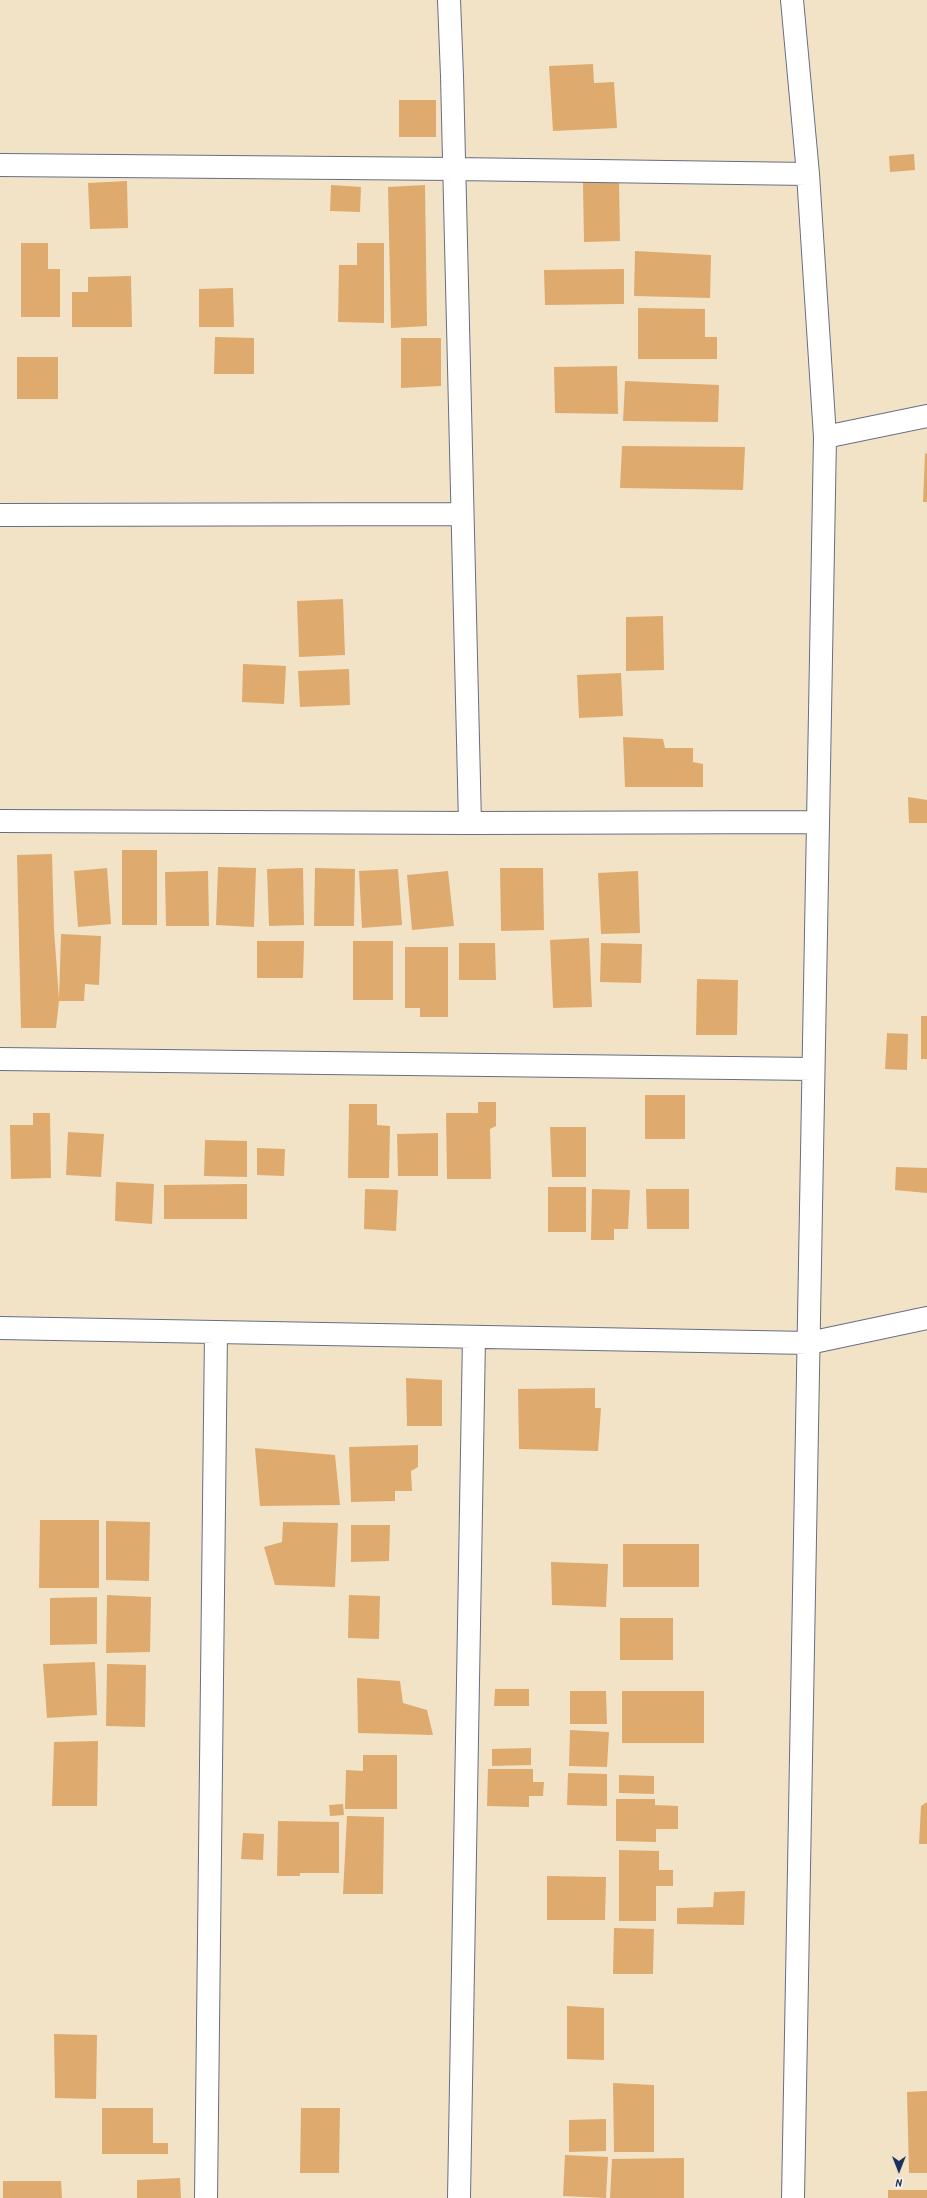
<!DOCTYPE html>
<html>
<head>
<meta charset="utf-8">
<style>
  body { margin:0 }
  #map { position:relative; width:927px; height:2198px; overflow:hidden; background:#f2e3c7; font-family:Kalam,sans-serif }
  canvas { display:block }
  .north { position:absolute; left:879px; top:2150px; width:40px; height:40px; -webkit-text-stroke:3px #fbf7ec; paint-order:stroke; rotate:180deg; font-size:11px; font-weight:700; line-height:16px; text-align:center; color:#1b2f5e }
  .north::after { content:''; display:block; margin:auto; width:14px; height:18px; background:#1b2f5e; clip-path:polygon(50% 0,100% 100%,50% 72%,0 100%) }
</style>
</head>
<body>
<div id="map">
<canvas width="927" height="2198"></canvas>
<div class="north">N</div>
</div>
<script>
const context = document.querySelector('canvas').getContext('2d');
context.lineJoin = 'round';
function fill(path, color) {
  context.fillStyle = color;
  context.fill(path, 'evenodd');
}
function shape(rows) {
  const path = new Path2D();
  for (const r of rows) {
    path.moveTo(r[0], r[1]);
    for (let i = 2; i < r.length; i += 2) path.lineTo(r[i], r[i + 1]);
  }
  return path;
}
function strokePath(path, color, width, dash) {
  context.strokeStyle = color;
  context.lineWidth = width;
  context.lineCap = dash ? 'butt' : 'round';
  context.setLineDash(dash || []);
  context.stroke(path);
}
fill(shape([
  [593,64,594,83,614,82,617,128,553,131,549,66],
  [399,100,436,100,436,137,399,137],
  [914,154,915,170,890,172,889,156],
  [127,181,128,228,90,229,88,183],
  [619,181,620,241,584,242,583,182],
  [331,185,361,187,360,212,330,211],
  [425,185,427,326,391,328,388,187],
  [21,243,48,243,48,269,60,269,60,317,21,317],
  [357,243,384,243,384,323,338,322,339,265,357,265],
  [635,251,711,255,710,298,634,296],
  [624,269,624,304,545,305,544,270],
  [131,276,132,327,72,327,72,292,88,292,88,277],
  [233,288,234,327,199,327,199,289],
  [638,308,705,309,705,337,717,337,717,359,638,359],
  [215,337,254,338,254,374,214,374],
  [401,338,441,338,441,386,401,388],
  [17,357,58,357,58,399,17,399],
  [617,366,618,414,555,413,554,367],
  [625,381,719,385,718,422,623,421],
  [622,446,745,447,743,490,620,488],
  [925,453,927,454,927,502,923,502],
  [343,599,345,655,299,657,297,601],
  [663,616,664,670,626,671,626,617],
  [243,664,286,666,284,704,242,702],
  [349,669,350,705,300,707,298,671],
  [621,673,623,716,579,718,577,675],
  [623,737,663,739,665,748,693,748,693,762,703,764,703,787,625,787],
  [908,797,927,800,927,823,909,823],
  [122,850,157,850,157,925,122,925],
  [52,854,54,930,59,999,61,934,101,936,99,985,85,984,84,1001,59,1001,56,1028,21,1028,17,855],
  [218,867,256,868,254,927,216,925],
  [107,868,111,924,78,927,74,871],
  [303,868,304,925,269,926,267,869],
  [315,868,355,869,354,926,314,926],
  [500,868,543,868,544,930,501,931],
  [398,869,402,925,362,928,359,871],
  [208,871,209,926,166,926,165,872],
  [448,871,454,926,412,930,407,875],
  [638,871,640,933,601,934,598,873],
  [589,938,592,1007,553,1008,550,940],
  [257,941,304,941,303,978,257,978],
  [353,941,393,941,393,1000,353,1000],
  [459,943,495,943,496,980,459,980],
  [601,943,642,944,641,983,600,982],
  [405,947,448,947,448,1017,420,1017,420,1008,405,1008],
  [697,979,738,980,737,1035,696,1035],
  [921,1016,927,1016,927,1059,921,1059],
  [887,1033,908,1034,907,1070,885,1069],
  [645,1095,685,1095,685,1139,645,1139],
  [478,1102,496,1102,496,1126,490,1129,491,1179,447,1179,446,1113,478,1113],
  [349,1104,377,1104,377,1125,390,1126,389,1178,348,1178],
  [33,1113,50,1113,51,1178,11,1179,10,1125,33,1125],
  [550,1127,586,1127,586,1177,552,1177],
  [68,1132,104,1134,101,1177,66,1175],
  [438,1133,438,1176,398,1176,397,1134],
  [205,1140,247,1141,247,1177,204,1176],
  [257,1148,285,1149,284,1176,257,1175],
  [896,1167,927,1168,927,1193,895,1190],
  [116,1182,154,1184,152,1224,115,1221],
  [247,1184,247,1219,164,1219,164,1185],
  [548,1187,586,1187,586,1232,548,1232],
  [365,1189,398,1190,396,1231,364,1229],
  [592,1189,630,1190,628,1229,614,1229,614,1240,591,1240],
  [646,1189,689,1189,689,1229,647,1229],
  [406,1378,442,1380,442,1426,407,1426],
  [595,1388,595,1408,601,1408,598,1451,519,1449,518,1389],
  [418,1445,418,1467,411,1471,412,1491,395,1491,395,1501,351,1502,349,1447],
  [255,1448,335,1455,340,1505,260,1506],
  [40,1520,99,1520,99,1588,39,1588],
  [106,1521,150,1522,149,1581,106,1580],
  [283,1522,338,1523,335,1587,275,1585,264,1547,282,1542],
  [351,1525,390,1525,389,1561,351,1562],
  [623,1544,699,1544,699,1587,623,1587],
  [551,1562,608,1564,606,1607,552,1605],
  [107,1595,151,1597,150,1652,106,1653],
  [349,1595,380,1596,379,1639,348,1638],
  [97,1597,97,1644,50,1645,50,1598],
  [620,1618,673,1618,673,1660,620,1660],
  [95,1662,97,1715,47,1718,43,1664],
  [107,1664,146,1665,145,1727,106,1726],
  [357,1678,400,1681,403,1703,427,1710,433,1735,358,1733],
  [495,1689,529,1689,529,1706,494,1706],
  [570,1691,606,1691,607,1724,570,1724],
  [622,1691,704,1691,704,1743,622,1743],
  [570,1730,609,1732,607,1767,569,1766],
  [98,1741,97,1806,52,1806,54,1742],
  [531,1748,531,1765,492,1766,492,1749],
  [363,1755,397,1755,397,1809,345,1809,346,1770,363,1771],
  [488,1769,533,1769,533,1782,544,1782,543,1796,529,1796,529,1807,487,1806],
  [568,1773,607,1774,607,1806,567,1805],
  [619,1775,654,1776,654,1794,619,1793],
  [616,1799,655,1799,655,1805,678,1806,678,1829,656,1829,656,1842,616,1841],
  [927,1802,927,1844,919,1844,921,1806],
  [343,1804,344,1815,330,1816,329,1805],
  [347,1816,384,1817,383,1894,343,1894],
  [278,1821,339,1822,339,1873,300,1873,300,1876,277,1876],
  [243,1833,264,1834,263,1860,241,1859],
  [619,1850,659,1851,659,1870,673,1870,673,1886,656,1886,656,1921,619,1921],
  [547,1876,606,1877,605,1920,547,1920],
  [745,1891,744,1925,677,1924,677,1908,713,1907,714,1892],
  [614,1928,654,1929,653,1974,613,1974],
  [567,2006,604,2008,604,2060,567,2059],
  [54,2034,97,2035,96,2099,55,2098],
  [613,2083,654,2085,654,2152,614,2152],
  [927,2091,927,2173,909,2173,907,2092],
  [102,2108,153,2108,153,2143,168,2143,168,2154,102,2154],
  [301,2108,340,2108,339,2173,300,2173],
  [606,2119,606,2151,569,2152,569,2120],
  [565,2155,608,2157,606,2198,563,2196],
  [684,2158,684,2198,610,2198,612,2159],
  [180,2178,181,2198,137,2198,137,2180],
  [3,2181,61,2181,62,2198,3,2198],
  [888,2190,927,2190,927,2198,888,2198]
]), '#dfaa6e');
const minor = shape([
  [449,0,452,76,470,823],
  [792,0,808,174,825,437,793,2198],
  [0,165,455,169,808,174],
  [825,437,927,416],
  [0,515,462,514],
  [0,821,470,823,818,822],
  [0,1059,813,1069],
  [0,1328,809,1343,927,1318],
  [206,2198,216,1332],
  [459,2198,474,1337]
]);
strokePath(minor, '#666e83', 24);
strokePath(minor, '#fff', 22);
</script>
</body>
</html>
